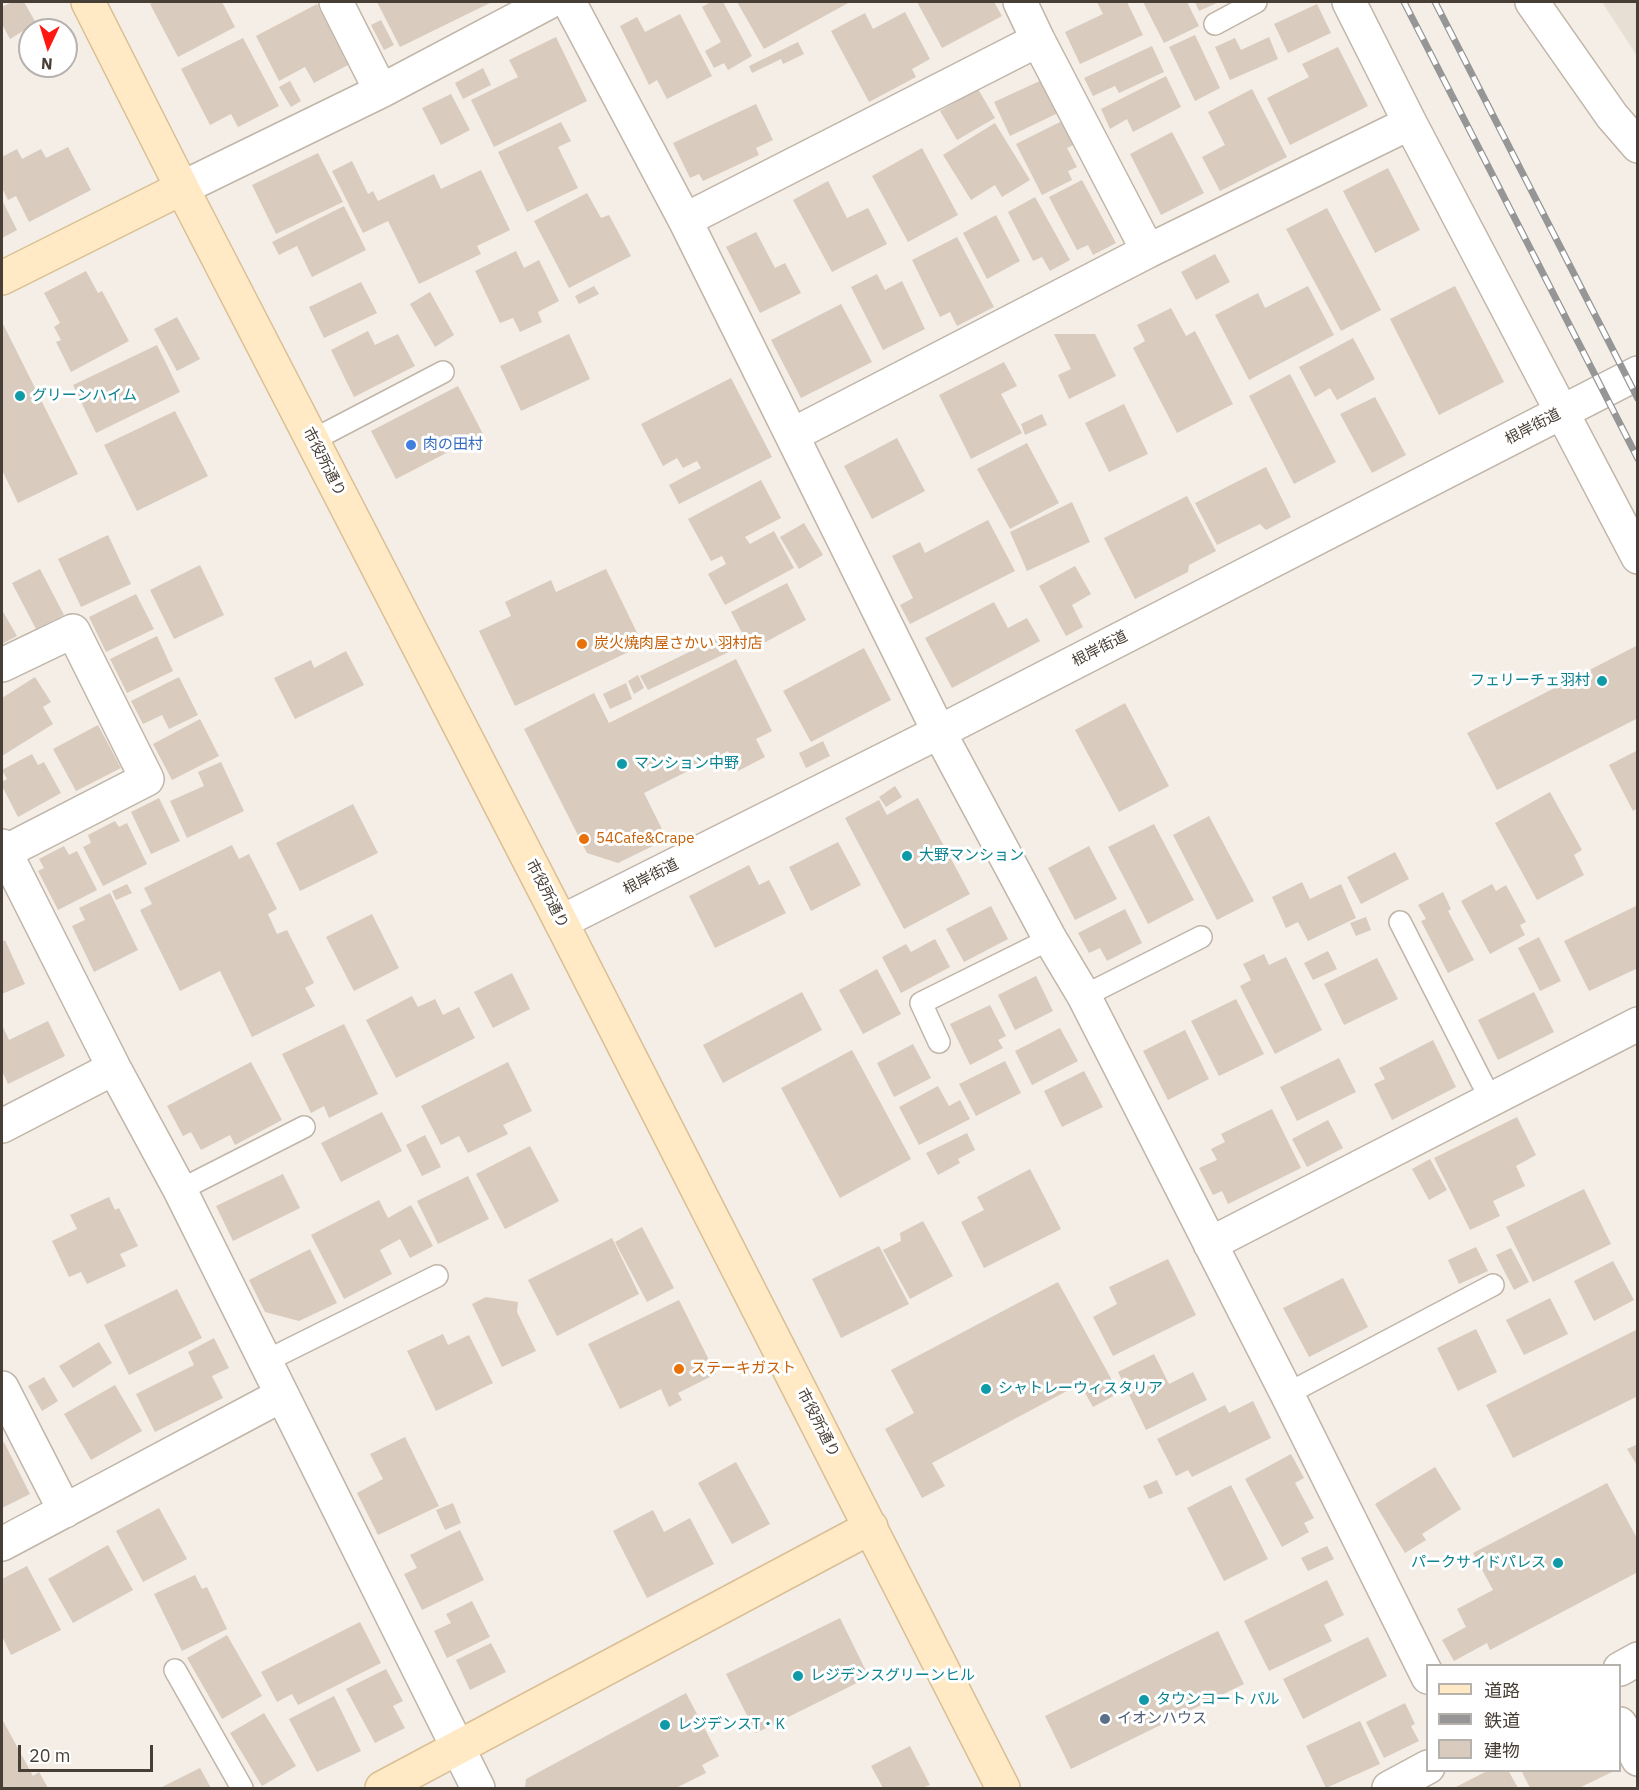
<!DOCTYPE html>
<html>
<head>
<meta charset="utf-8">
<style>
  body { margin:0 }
  #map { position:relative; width:1639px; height:1790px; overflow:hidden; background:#f4eee6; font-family:"IBM Plex Sans","Noto Sans JP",sans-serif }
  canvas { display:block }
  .frame { position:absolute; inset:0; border:3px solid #473e35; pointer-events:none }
  .legend { position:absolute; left:1426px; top:1664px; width:195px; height:108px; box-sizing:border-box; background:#fff; border:2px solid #b5b2ae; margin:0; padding:8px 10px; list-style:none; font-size:18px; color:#473e35 }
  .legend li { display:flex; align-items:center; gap:12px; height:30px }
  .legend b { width:30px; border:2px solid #b5b2ae }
  .north { position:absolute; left:18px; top:18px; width:60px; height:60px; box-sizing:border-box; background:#fff; border:2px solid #b5b2ae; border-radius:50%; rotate:184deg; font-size:16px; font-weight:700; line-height:24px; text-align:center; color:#473e35 }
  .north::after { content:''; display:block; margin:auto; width:21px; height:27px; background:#ff1812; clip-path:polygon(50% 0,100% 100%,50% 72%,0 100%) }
  .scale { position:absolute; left:18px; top:1745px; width:135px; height:27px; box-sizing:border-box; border:3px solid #473e35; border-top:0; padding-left:8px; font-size:18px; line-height:21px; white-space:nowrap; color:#473e35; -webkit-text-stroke:4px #fff; paint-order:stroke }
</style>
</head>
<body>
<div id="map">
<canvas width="1639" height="1790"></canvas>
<div class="frame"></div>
<ul class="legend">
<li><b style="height:8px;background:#ffeac5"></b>道路</li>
<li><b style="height:8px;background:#969696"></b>鉄道</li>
<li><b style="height:16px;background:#d9cbbe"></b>建物</li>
</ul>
<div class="north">N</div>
<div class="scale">20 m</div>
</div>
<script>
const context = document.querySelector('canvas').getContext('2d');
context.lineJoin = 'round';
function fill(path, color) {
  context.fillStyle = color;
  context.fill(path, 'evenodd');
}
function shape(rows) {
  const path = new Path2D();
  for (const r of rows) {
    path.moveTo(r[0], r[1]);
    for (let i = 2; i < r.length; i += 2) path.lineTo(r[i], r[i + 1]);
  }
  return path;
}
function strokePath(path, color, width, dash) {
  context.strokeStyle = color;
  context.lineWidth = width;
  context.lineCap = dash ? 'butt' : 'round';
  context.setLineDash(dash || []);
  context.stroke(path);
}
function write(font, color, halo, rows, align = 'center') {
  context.font = font + ' "IBM Plex Sans","Noto Sans JP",sans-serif';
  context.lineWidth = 6;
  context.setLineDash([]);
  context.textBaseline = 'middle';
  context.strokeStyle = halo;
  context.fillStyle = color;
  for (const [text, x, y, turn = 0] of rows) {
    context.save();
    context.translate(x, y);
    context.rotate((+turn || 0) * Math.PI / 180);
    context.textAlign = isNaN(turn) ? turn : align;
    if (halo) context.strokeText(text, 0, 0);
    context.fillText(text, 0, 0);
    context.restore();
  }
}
fill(shape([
  [1602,2,1637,2,1637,56]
]), '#e8dfd4');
fill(shape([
  [12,2,24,2,36,23,10,39,2,24,2,7],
  [154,2,222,2,235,27,178,57,150,4],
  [377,2,492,2,400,47],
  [711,2,723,2,752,56,728,70,724,63,714,68,705,51,721,42,702,7],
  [737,2,850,2,764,49],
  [917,2,994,2,1002,16,942,48],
  [1097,2,1127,2,1143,35,1080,64,1065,32,1103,14],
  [1143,2,1187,2,1199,26,1164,43],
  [1195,2,1219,2,1199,11],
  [317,4,348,65,314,83,305,67,279,81,256,36],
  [1317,4,1331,33,1288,53,1274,24],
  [905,12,930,59,912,69,916,77,869,102,831,31,865,13,873,29],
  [680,14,712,76,667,99,657,80,649,85,620,26,637,17,645,32],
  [381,20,394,45,384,50,371,25],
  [1195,35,1220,88,1195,101,1169,47],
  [556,37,587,101,494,147,471,100,518,77,509,60],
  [1269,37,1278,59,1230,80,1215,47,1235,38,1241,50],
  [243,38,279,106,238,127,231,114,210,125,181,69],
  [798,42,804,54,783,64,781,59,752,73,749,66],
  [1152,46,1164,72,1119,93,1115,86,1093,96,1084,78],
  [1338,47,1368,106,1290,145,1267,98,1309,77,1302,64],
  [483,68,491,85,463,99,455,83],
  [1166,76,1181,107,1133,132,1127,119,1110,129,1101,109],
  [1042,80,1058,113,1010,136,994,102],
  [290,81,301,101,291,107,279,87],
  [978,89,995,118,957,140,940,111],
  [1252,89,1287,157,1220,191,1202,157,1225,145,1208,112],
  [451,94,470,130,441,145,422,108],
  [756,104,773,140,756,148,759,155,703,181,699,174,690,178,673,143],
  [1066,119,1078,143,1067,148,1077,167,1068,171,1072,180,1042,195,1016,144],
  [561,122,571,141,558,147,578,188,527,212,498,152],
  [995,123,1030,180,1002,197,995,185,971,200,943,155],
  [1172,132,1204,193,1161,215,1130,154],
  [68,147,91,190,29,222,16,196,8,200,2,188,2,157,17,149,22,159,41,149,46,158],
  [922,148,958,215,908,242,872,176],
  [318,153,343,202,276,234,252,185],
  [352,161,368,194,373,191,378,201,434,174,441,189,481,170,510,230,477,246,481,254,419,284,388,221,363,233,332,171],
  [1388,168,1420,230,1375,253,1343,191],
  [1082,180,1116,243,1093,255,1088,245,1077,250,1049,197],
  [828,181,847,218,868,208,887,244,832,272,793,200],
  [587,193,601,218,609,215,631,256,569,288,534,221],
  [1035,197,1070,260,1050,271,1042,257,1033,261,1008,212],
  [2,200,17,230,2,238],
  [344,206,366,250,312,277,297,246,279,255,272,242],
  [1327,208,1381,310,1341,331,1286,229],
  [996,215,1020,261,987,279,963,233],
  [756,232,775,268,785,263,801,293,760,313,726,247],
  [957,237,994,307,957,326,950,312,940,317,912,260],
  [516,251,524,268,539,260,559,301,538,312,542,322,520,332,513,318,500,323,475,271],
  [1215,254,1230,282,1196,300,1181,272],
  [86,271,98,293,102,291,129,341,71,372,56,342,61,340,54,327,60,323,44,293],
  [877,274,885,290,902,281,925,329,883,350,851,287],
  [361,282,377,313,324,338,309,307],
  [594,286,599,294,579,304,575,296],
  [1308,286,1334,335,1249,380,1215,315,1258,293,1265,308],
  [1455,286,1504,382,1439,415,1390,319],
  [430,292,454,335,435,347,410,304],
  [841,304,872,362,801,398,771,340],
  [1171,308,1186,336,1195,331,1233,404,1177,433,1133,348,1145,341,1137,325],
  [177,317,200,359,177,371,154,329],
  [2,322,78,474,18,503,2,470],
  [368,331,375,345,398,334,415,366,354,397,331,350],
  [569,334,590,379,521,411,500,366],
  [1054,334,1095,334,1116,376,1069,399,1058,375,1071,369],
  [1353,338,1375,379,1337,400,1330,388,1315,397,1299,367],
  [157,345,180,392,96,433,73,385],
  [1004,362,1017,386,1001,394,1022,433,971,459,939,395],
  [1290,374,1336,462,1294,484,1249,396],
  [731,378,772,457,679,504,669,485,701,468,697,461,683,468,677,458,663,466,641,424],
  [458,386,483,434,396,479,371,431],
  [1375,397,1406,455,1372,473,1340,414],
  [1124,404,1148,454,1109,472,1085,423],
  [175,411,208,476,137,511,104,445],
  [1042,414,1047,425,1025,435,1021,424],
  [897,438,925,491,872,519,844,466],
  [1027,443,1059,503,1010,529,977,469],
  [1266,467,1291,517,1266,530,1260,524,1217,545,1195,503],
  [761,480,781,518,745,537,750,544,774,531,794,568,725,605,708,574,726,564,722,556,711,561,688,519],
  [1187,496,1216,551,1189,565,1188,572,1135,599,1104,538],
  [1072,502,1090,542,1027,571,1010,532],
  [988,520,1015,571,910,624,900,605,913,598,892,556,920,542,925,553],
  [804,523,823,555,799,569,780,537],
  [108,535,131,584,81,607,58,559],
  [200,565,224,615,174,639,150,590],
  [1075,566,1091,594,1072,605,1083,627,1066,636,1039,586],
  [40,569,64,615,36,629,12,583],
  [606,569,643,645,515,706,479,631,511,616,505,602,551,580,556,592],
  [787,583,806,620,751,650,731,612],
  [136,594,154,629,106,652,89,617],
  [994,602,1008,628,1027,618,1040,641,952,688,925,638],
  [2,610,17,636,2,644],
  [724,635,731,651,648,690,640,676],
  [157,636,173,671,127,693,110,659],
  [1638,645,1638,718,1497,790,1467,733],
  [864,648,891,700,811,742,783,691],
  [346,651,364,685,295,719,274,678,311,660,314,668],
  [736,659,772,731,756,739,765,757,738,771,728,751,644,793,667,839,618,863,587,853,524,729,594,693,609,723],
  [638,675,644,688,634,694,628,681],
  [35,677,51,702,43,707,53,724,2,756,2,698],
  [179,677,198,715,169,729,162,715,143,724,131,701],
  [626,683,632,699,610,709,603,694],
  [1125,703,1169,786,1119,812,1075,730],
  [200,719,219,756,172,780,153,744],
  [98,725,121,768,76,791,53,749],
  [823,741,830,756,806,768,799,753],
  [1638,750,1638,808,1633,811,1609,765],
  [32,754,38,765,44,762,61,793,18,817,2,786,2,782,7,779,2,770],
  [221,762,244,811,187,838,170,801,204,786,198,772],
  [895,786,902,797,886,807,879,797],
  [1550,792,1582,850,1574,855,1584,875,1537,900,1495,823],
  [159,798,180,841,151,854,131,812],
  [918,798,970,894,904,929,845,818,879,800,887,815],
  [353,804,378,853,300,891,276,843],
  [1209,816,1254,901,1217,920,1173,835],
  [115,821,119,827,127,823,147,864,103,886,83,847,91,843,88,835],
  [1154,824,1194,900,1148,924,1108,847],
  [838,842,861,885,811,911,789,867],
  [232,845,239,859,249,854,277,909,268,914,277,934,287,930,314,983,305,988,315,1006,252,1037,220,971,180,991,140,910,152,904,144,888],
  [64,846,69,855,77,851,97,890,58,910,38,871,44,868,39,859],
  [1089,846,1117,899,1075,920,1048,868],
  [1395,852,1409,879,1361,904,1347,877],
  [749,865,759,885,769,880,786,913,715,948,689,896],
  [1302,882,1310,899,1341,884,1356,918,1308,941,1298,922,1286,928,1272,897],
  [127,884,132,893,116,900,112,891],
  [1492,884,1496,891,1506,885,1526,922,1520,925,1525,935,1490,954,1461,901],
  [1443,892,1451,909,1448,911,1474,960,1448,973,1421,921,1426,919,1418,905],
  [110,893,138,950,94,972,72,926,85,920,79,908],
  [1638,905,1638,968,1589,991,1564,941],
  [991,906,1008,939,964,962,946,929],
  [1125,909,1142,943,1107,961,1100,948,1089,953,1078,933],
  [372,914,399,968,354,991,326,937],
  [1366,917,1371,930,1356,936,1350,923],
  [1539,937,1561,981,1540,991,1518,948],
  [935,939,950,967,901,993,882,957,906,944,911,952],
  [5,940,25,984,2,994,2,942],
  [1328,951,1337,969,1313,980,1304,963],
  [1264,954,1269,965,1286,957,1322,1030,1275,1054,1240,986,1251,980,1243,964],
  [1377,958,1398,999,1344,1025,1324,984],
  [877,969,901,1014,863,1034,839,990],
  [512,973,530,1009,493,1028,474,992],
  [1036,976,1053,1011,1015,1030,998,995],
  [802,992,822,1030,723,1083,703,1045],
  [1534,992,1554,1032,1498,1060,1478,1020],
  [412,996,418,1007,435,999,443,1015,459,1007,475,1038,396,1078,366,1020],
  [1236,999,1264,1054,1219,1076,1191,1021],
  [990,1005,1006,1036,998,1040,1003,1048,970,1065,950,1024],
  [48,1021,65,1056,8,1084,2,1071,2,1025,9,1040],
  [344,1024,378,1094,329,1118,324,1106,311,1113,282,1054],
  [1060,1028,1078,1061,1032,1085,1015,1051],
  [1185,1030,1209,1079,1168,1100,1143,1051],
  [1433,1040,1456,1087,1392,1120,1374,1084,1385,1079,1379,1068],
  [913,1044,931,1078,894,1097,877,1063],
  [852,1050,911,1159,840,1198,781,1088],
  [1339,1058,1356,1092,1297,1121,1280,1087],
  [1005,1061,1021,1093,976,1116,959,1084],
  [251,1062,282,1120,235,1145,230,1135,201,1150,191,1132,183,1136,167,1106],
  [508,1062,532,1111,503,1125,508,1134,468,1153,459,1136,441,1145,421,1106],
  [1084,1071,1103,1107,1062,1127,1044,1091],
  [938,1086,949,1106,960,1100,970,1119,919,1145,899,1107],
  [1272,1109,1301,1168,1228,1204,1222,1191,1213,1195,1199,1168,1217,1160,1211,1149,1225,1142,1221,1134],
  [382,1112,402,1151,341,1182,321,1143],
  [1517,1117,1536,1155,1516,1166,1525,1186,1493,1201,1500,1216,1470,1230,1434,1158],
  [1328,1120,1343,1148,1307,1167,1292,1139],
  [967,1133,975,1150,958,1159,960,1163,938,1175,926,1153],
  [425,1135,441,1167,422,1176,406,1145],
  [530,1146,559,1201,505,1229,476,1174],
  [1430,1159,1447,1190,1429,1200,1412,1169],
  [1030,1169,1061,1229,984,1268,961,1222,984,1210,977,1197],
  [283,1174,300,1208,233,1241,216,1206],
  [468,1176,489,1219,438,1244,417,1201],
  [1584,1189,1611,1244,1533,1282,1506,1227],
  [109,1197,115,1210,119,1208,138,1246,120,1254,126,1266,87,1284,81,1272,69,1277,52,1241,77,1229,70,1215],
  [379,1200,388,1218,411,1205,433,1246,410,1258,400,1239,380,1250,392,1274,344,1299,311,1235],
  [923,1221,953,1276,910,1299,883,1250,901,1241,900,1233],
  [642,1227,674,1288,647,1302,615,1242],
  [612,1238,639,1294,557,1336,528,1280],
  [879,1246,909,1304,841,1338,812,1279],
  [1476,1247,1488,1271,1459,1284,1448,1260],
  [1511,1248,1529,1282,1514,1290,1496,1255],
  [310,1249,337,1303,299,1321,265,1312,249,1280],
  [1168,1259,1196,1315,1113,1356,1093,1317,1117,1304,1109,1287],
  [1613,1261,1634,1300,1594,1321,1574,1281],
  [1343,1278,1368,1327,1309,1357,1283,1308],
  [1058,1282,1119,1393,1093,1407,1080,1384,932,1463,945,1486,922,1498,885,1429,914,1413,891,1370],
  [177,1289,202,1338,129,1375,104,1325],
  [486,1297,518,1302,517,1312,536,1351,502,1367,472,1304],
  [1550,1298,1568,1334,1524,1355,1506,1320],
  [679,1300,716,1374,678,1393,682,1400,669,1407,661,1389,620,1409,588,1344],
  [1476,1329,1497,1372,1458,1391,1437,1348],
  [1638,1329,1638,1396,1513,1458,1486,1405],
  [443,1334,448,1345,469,1335,493,1383,436,1411,407,1351],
  [214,1338,229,1368,212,1376,223,1398,155,1432,136,1394,194,1365,188,1352],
  [99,1342,112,1363,73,1388,59,1366],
  [1154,1354,1169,1384,1193,1372,1207,1400,1146,1430,1118,1372],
  [44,1377,58,1401,42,1411,28,1386],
  [115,1385,142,1431,91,1460,64,1414],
  [1253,1401,1271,1438,1192,1477,1188,1470,1176,1476,1157,1439,1225,1405,1229,1413],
  [405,1437,439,1506,378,1535,357,1493,383,1479,370,1454],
  [4,1442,30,1494,2,1508,2,1443],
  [1638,1444,1638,1467,1627,1449],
  [1291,1454,1304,1478,1295,1483,1314,1518,1304,1523,1309,1532,1282,1547,1245,1479],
  [736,1462,770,1524,732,1544,698,1483],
  [1435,1467,1461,1509,1422,1534,1426,1540,1405,1553,1375,1504],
  [1157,1480,1163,1493,1149,1499,1143,1486],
  [1607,1483,1638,1540,1638,1572,1490,1650,1487,1643,1454,1661,1442,1640,1466,1627,1457,1609,1493,1590,1473,1553],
  [1231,1485,1268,1559,1224,1581,1187,1508],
  [453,1503,461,1523,445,1530,436,1510],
  [159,1508,187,1559,143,1582,116,1531],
  [653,1510,664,1532,690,1518,714,1564,647,1598,613,1531],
  [460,1530,484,1580,422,1610,404,1574,417,1568,410,1555],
  [108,1545,133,1590,73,1623,48,1579],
  [1327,1546,1334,1559,1308,1571,1301,1558],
  [27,1566,61,1630,11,1655,2,1636,2,1579],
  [195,1575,202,1589,207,1587,227,1629,182,1651,154,1594],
  [1327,1580,1344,1615,1324,1625,1332,1641,1269,1671,1244,1621],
  [472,1601,490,1637,447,1658,434,1631,451,1623,446,1614],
  [840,1618,869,1677,756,1733,726,1674],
  [360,1622,381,1663,298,1705,292,1694,277,1702,261,1672],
  [1218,1631,1244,1684,1071,1769,1045,1716],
  [227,1635,262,1696,222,1719,187,1658],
  [1368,1637,1387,1676,1303,1719,1283,1679],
  [491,1643,506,1672,470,1690,456,1660],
  [386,1669,403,1701,393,1706,405,1728,375,1743,346,1689],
  [686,1693,719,1756,702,1765,706,1773,676,1788,525,1788,526,1779],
  [334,1696,361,1751,317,1772,289,1719],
  [1405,1703,1415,1724,1411,1726,1419,1741,1384,1758,1366,1722],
  [264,1713,296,1766,262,1786,230,1733],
  [2,1719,33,1776,39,1772,48,1788,2,1788],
  [1360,1721,1380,1764,1326,1788,1306,1746],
  [910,1746,930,1785,922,1788,883,1788,871,1766],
  [200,1768,211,1788,160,1788],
  [1489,1770,1508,1770,1518,1788,1454,1788],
  [1521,1770,1616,1770,1579,1788,1530,1788]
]), '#d9cbbe');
const lane = shape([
  [1215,24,1256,2],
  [313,440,443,372],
  [1400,922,1491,1100],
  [1084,996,1201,937],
  [939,1042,921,1003,1050,939],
  [180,1190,304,1127],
  [266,1361,437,1276],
  [1287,1394,1493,1285],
  [175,1670,242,1788]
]);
const street = shape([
  [336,2,381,91],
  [569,2,685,220,939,732,1050,939,1084,996,1287,1394,1428,1677],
  [1020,2,1038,40,1148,251],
  [1349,2,1410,123,1638,557],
  [1532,2,1612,116,1638,146],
  [182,188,381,91,549,2],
  [685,220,1038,40],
  [792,435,1148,251,1410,123],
  [2,665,73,631,147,779,5,852],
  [2,846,114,1068,180,1190,478,1788],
  [561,922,939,732,1638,373],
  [2,1126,114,1068],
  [1210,1244,1638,1024],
  [2,1388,65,1511],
  [2,1544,282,1395],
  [1620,1669,1638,1659],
  [1620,1724,1638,1759],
  [1389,1788,1428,1767]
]);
const secondary = shape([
  [88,2,182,188,561,922,1003,1788],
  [2,278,182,188],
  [382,1788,871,1527]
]);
strokePath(lane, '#c0b5a8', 24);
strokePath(street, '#c0b5a8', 36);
strokePath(secondary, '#dabf95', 36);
strokePath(lane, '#fff', 21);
strokePath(street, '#fff', 33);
strokePath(secondary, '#ffeac5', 33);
const rail = shape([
  [1404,2,1638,459],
  [1435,2,1638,399]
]);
strokePath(rail, '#969696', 7);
strokePath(rail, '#fff', 4.5, [14]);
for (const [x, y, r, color] of [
  [20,396,6,"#0f9aa8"],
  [411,445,6,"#3f7fe0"],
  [582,644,6,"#e8710a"],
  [1602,681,6,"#0f9aa8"],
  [622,764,6,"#0f9aa8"],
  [584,839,6,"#e8710a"],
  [907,856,6,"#0f9aa8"],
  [679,1369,6,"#e8710a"],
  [986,1389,6,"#0f9aa8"],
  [1558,1563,6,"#0f9aa8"],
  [798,1676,6,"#0f9aa8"],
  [1144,1700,6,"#0f9aa8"],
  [1105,1719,6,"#5c6f8a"],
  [665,1725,6,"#0f9aa8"]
]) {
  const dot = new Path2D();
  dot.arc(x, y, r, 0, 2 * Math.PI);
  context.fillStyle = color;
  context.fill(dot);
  strokePath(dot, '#fff', 2);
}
write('15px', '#0d838f', '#fff', [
  ["グリーンハイム",32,396],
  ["フェリーチェ羽村",1590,681,"right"],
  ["マンション中野",634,764],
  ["大野マンション",919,856],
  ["シャトレーウィスタリア",998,1389],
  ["パークサイドパレス",1546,1563,"right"],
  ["レジデンスグリーンヒル",810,1676],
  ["タウンコート パル",1156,1700],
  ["レジデンスT・K",677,1725]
], 'left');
write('15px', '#473e35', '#fff', [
  ["根岸街道",1533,427,-27],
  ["市役所通り",324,462,63],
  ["根岸街道",1100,649,-27],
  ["根岸街道",651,877,-27],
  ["市役所通り",547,894,63],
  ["市役所通り",818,1423,63]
]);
write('15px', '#366cbe', '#fff', [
  ["肉の田村",423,445]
], 'left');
write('15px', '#c56008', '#fff', [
  ["炭火焼肉屋さかい 羽村店",594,644],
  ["54Cafe&Crape",596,839],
  ["ステーキガスト",691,1369]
], 'left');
write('15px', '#4e5e75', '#fff', [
  ["イオンハウス",1117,1719]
], 'left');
</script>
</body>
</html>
